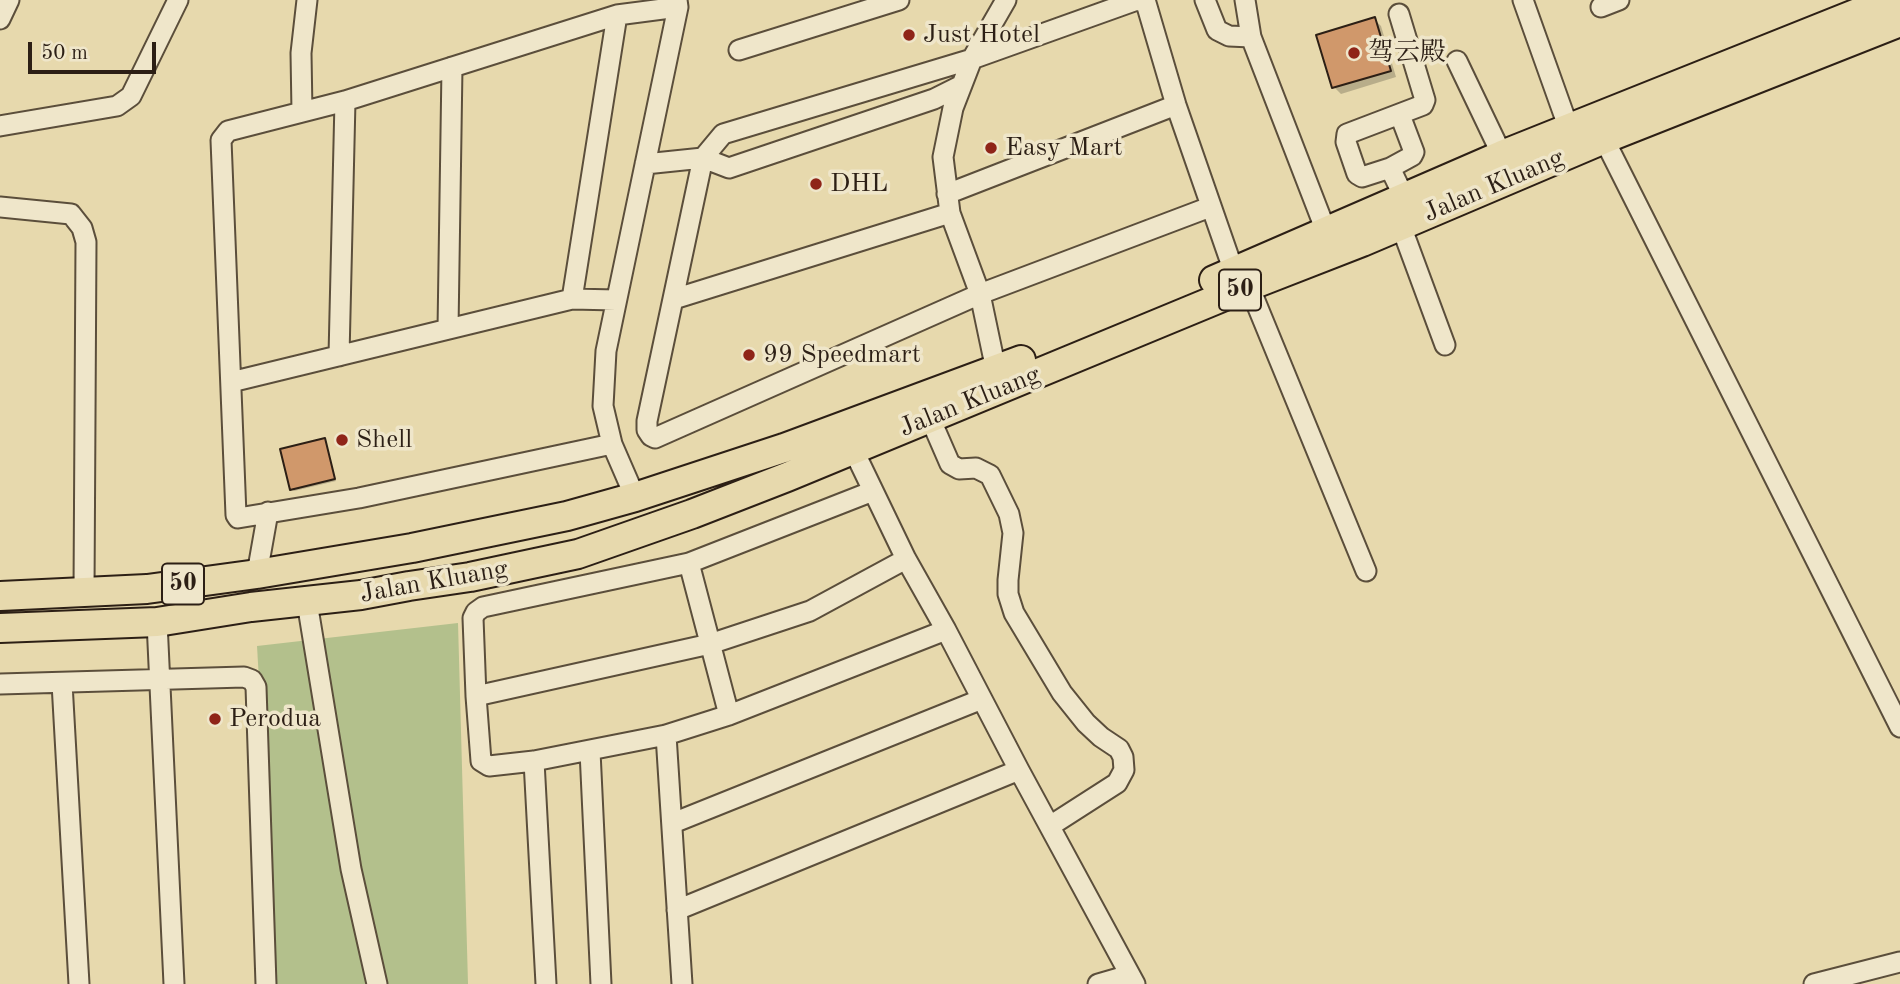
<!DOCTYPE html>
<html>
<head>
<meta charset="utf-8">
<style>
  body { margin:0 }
  #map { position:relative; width:1900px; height:984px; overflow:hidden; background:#e7d9ad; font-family:"Old Standard TT",serif }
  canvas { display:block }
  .scale { position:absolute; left:28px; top:42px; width:128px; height:32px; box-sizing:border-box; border:4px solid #2c1f15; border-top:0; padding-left:9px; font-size:21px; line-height:24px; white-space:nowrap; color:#2c1f15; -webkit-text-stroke:5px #efe6ca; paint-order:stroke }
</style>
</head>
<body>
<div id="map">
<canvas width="1900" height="984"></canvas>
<div class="scale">50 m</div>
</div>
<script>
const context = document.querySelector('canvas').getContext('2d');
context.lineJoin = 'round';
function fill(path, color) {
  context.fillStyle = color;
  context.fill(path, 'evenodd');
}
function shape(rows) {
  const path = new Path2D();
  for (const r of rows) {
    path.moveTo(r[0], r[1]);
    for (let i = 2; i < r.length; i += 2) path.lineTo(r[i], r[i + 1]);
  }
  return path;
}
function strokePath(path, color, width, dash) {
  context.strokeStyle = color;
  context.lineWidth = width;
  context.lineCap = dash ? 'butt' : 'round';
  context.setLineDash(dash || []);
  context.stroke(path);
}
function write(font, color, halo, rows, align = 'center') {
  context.font = font + ' "Old Standard TT","Noto Serif SC",serif';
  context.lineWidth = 7;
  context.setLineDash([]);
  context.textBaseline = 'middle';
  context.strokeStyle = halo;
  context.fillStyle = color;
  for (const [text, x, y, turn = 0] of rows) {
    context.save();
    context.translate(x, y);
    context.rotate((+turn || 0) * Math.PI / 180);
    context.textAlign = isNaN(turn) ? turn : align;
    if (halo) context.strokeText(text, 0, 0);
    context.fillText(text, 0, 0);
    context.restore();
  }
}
fill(shape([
  [458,623,468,984,277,984,257,646]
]), '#b3c08c');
fill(shape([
  [1374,19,1381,26,1396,77,1341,94,1334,87],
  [325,440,336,481,294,491,292,489]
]), '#0003');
const building = shape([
  [1375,17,1391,71,1332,88,1316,35,1375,17],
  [325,438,335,479,290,490,280,449,325,438]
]);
fill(building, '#d0986b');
strokePath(building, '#2c1f15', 2);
const minor = shape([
  [1205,0,1217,30,1229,36,1251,37],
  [1245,0,1251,37,1326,231],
  [1523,0,1569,129],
  [1601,7,1619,0],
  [1399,14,1425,100,1423,105,1347,134,1346,142,1357,174,1362,177,1390,168,1404,197],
  [0,19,9,0],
  [739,50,899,0],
  [1457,61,1502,155],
  [302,112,301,53,307,0],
  [0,126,117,106,131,96,178,0],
  [1604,139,1900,727],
  [645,164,703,158,729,168,934,99,962,85],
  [1390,168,1412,156,1414,152,1400,115],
  [947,194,1176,105],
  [0,207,71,214,82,228,86,242,84,591],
  [1210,207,980,294,655,438,651,436,647,430,647,421,703,158,723,134,972,59,1137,0,1146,3,1176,105,1234,272],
  [1401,226,1445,345],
  [1249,286,1366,571],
  [572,299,617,15],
  [674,299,950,213],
  [448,329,452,67],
  [339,356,345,101],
  [996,370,980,294,950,213,943,157,953,108,972,59,1006,0],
  [231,382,572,299,616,300],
  [930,418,950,464,959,469,976,468,990,475,1009,514,1013,533,1008,580,1008,594,1014,613,1062,693,1086,723,1101,737,1119,749,1123,757,1124,770,1117,783,1050,826],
  [612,444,359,498,238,518,236,515,221,140,228,131,345,101,617,15,678,7],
  [853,449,906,559,946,630,1019,770,1135,984],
  [873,491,689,563,483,607,476,612,473,618,476,696,481,761,489,766,534,761,666,735,729,715,946,630],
  [635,497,612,444,603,406,606,351,678,7,677,0],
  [689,563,729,715],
  [257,574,268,512],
  [307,602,351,869,377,984],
  [157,622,174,984],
  [62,683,79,984],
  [0,684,244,677,252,680,256,687,266,984],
  [476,696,710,644,810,611,906,559],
  [666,735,682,984],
  [590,751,601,984],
  [534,761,546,984],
  [673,823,982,699],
  [677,910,1019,770],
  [1098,984,1129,975],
  [1814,984,1900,962]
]);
const highway = shape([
  [1214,280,1502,155,1890,0],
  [0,596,147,589,257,574,412,548,567,516,635,497,784,448,1021,360],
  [0,628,157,622,251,607,361,595,409,586,470,577,578,554,692,514,787,477,1249,286,1362,242,1604,139,1900,22]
]);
strokePath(minor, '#5b4e3b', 23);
strokePath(highway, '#2c1f15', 32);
strokePath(minor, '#efe6ca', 19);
strokePath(highway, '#e7d9ad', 28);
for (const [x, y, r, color] of [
  [909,35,7,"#8f2418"],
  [1354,53,7,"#8f2418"],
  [991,148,7,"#8f2418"],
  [816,184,7,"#8f2418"],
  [749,355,7,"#8f2418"],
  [342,440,7,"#8f2418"],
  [215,719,7,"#8f2418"]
]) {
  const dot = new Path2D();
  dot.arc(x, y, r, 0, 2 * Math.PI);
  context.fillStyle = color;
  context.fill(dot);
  strokePath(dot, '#efe6ca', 2.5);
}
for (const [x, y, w] of [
  [1240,290,42],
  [183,584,42]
]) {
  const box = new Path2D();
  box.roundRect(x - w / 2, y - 20.5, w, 41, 5);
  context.fillStyle = '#efe6ca';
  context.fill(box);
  strokePath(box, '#2c1f15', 2);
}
write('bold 24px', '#2c1f15', null, [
  ["50",1240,290],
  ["50",183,584]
]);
write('26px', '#2c1f15', '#efe6ca', [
  ["Just Hotel",923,35],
  ["驾云殿",1368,53],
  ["Easy Mart",1005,148],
  ["DHL",830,184],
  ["99 Speedmart",763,355],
  ["Shell",356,440],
  ["Perodua",229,719]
], 'left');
write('26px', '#2c1f15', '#efe6ca', [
  ["Jalan Kluang",1494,186,-23],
  ["Jalan Kluang",970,402,-22],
  ["Jalan Kluang",434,582,-10]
]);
</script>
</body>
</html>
